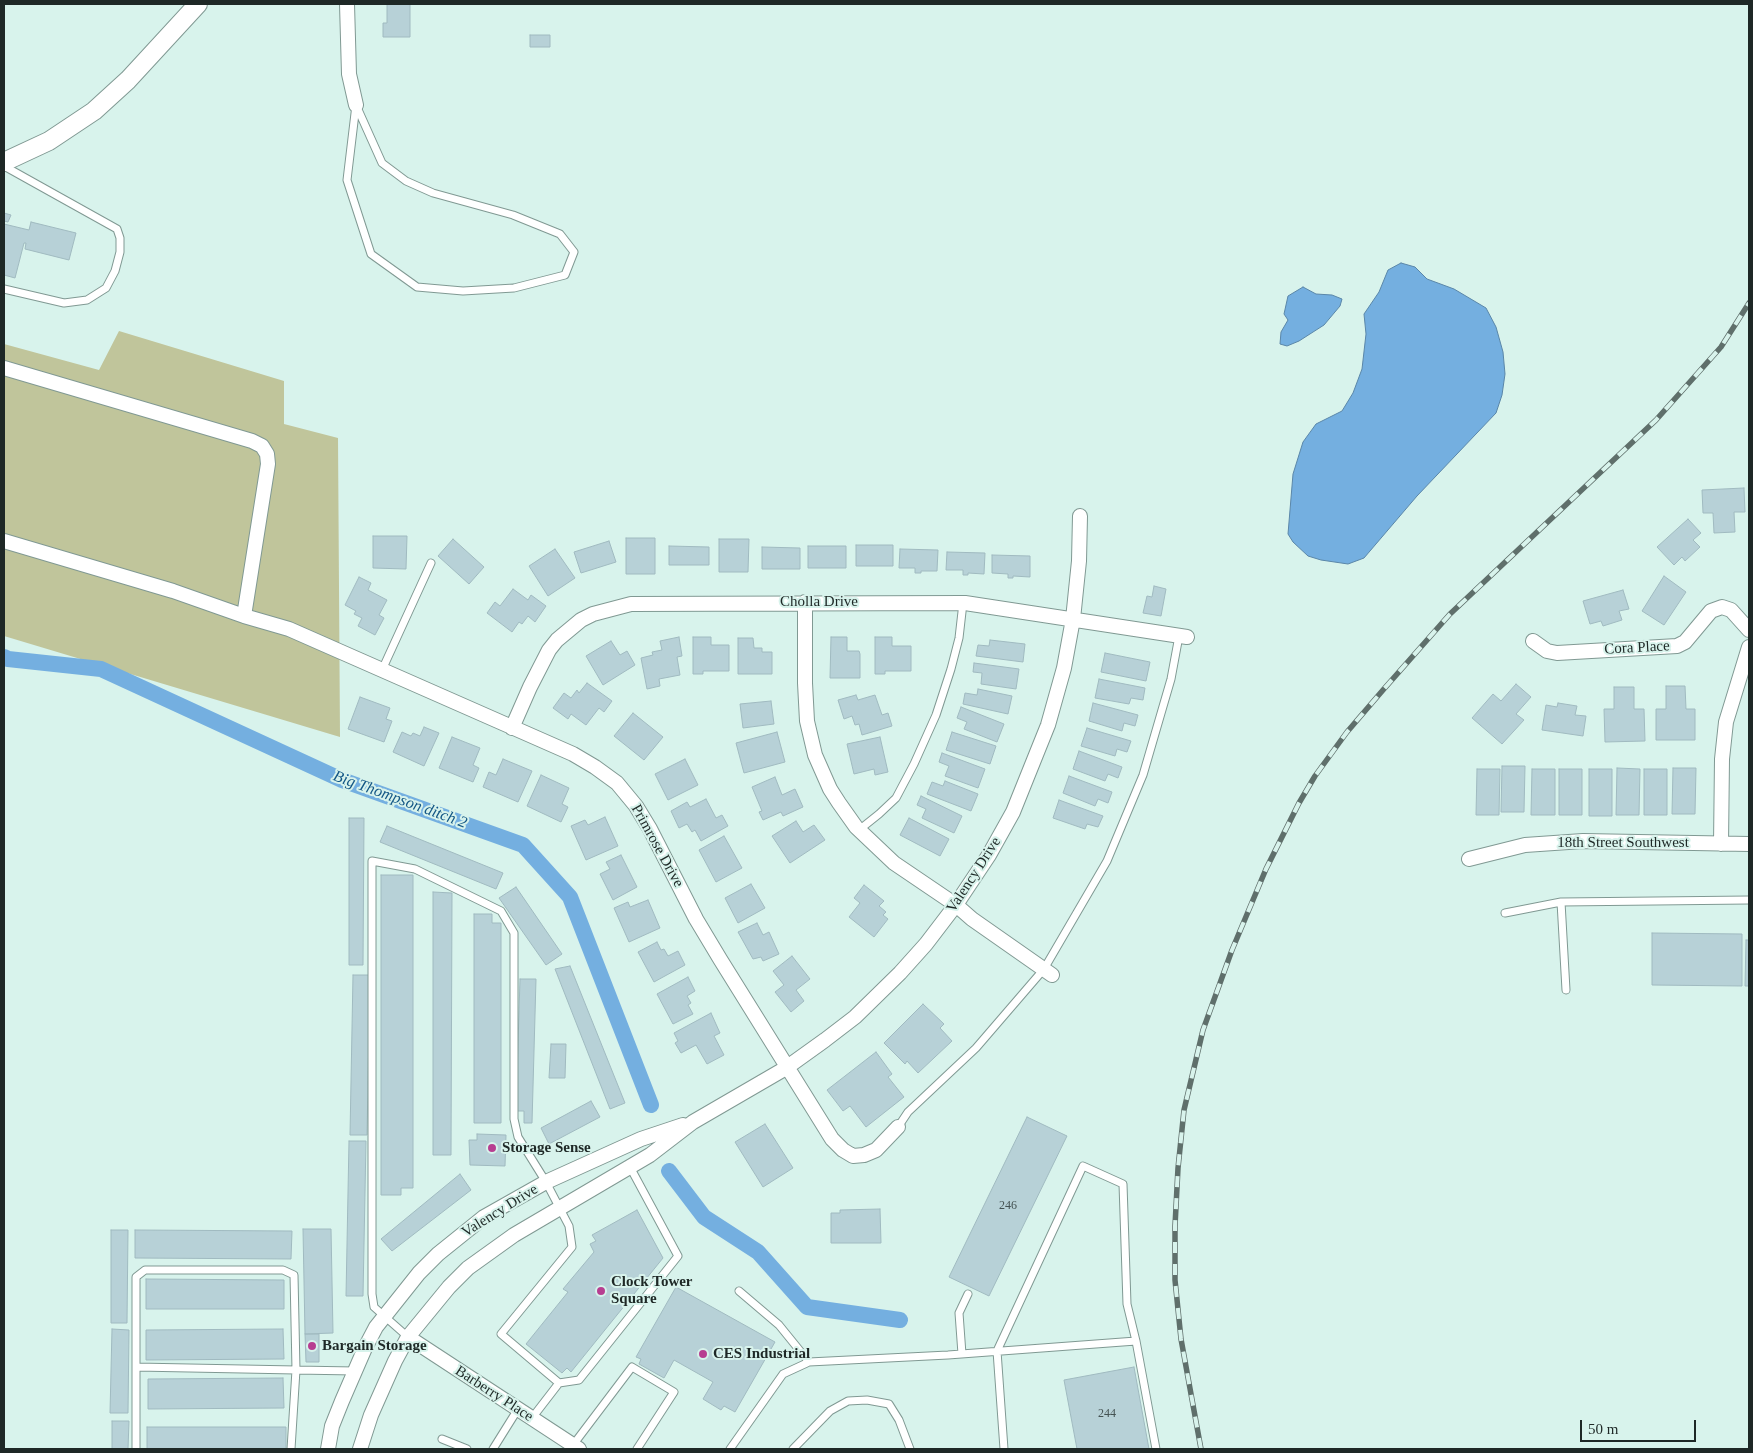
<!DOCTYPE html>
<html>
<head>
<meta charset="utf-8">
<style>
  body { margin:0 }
  #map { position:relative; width:1753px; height:1453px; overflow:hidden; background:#d8f3ec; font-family:"Times New Roman",serif }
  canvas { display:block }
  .frame { position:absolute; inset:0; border:5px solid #1e2826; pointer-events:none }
  .scale { position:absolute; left:1580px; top:1420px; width:116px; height:22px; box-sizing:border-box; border:2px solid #1e2826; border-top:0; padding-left:6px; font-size:15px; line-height:18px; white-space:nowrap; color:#1e2826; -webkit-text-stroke:4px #d8f3ec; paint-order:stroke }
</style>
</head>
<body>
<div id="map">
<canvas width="1753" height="1453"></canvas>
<div class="frame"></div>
<div class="scale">50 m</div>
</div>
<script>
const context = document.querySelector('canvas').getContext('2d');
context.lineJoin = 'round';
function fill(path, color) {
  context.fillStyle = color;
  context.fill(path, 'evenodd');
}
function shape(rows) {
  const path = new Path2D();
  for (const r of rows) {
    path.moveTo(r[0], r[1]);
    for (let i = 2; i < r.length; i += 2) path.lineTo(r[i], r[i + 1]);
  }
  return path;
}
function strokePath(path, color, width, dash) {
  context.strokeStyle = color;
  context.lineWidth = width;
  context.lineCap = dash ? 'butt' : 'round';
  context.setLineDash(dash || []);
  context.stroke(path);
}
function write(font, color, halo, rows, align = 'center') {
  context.font = font + ' "Times New Roman",serif';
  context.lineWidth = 4;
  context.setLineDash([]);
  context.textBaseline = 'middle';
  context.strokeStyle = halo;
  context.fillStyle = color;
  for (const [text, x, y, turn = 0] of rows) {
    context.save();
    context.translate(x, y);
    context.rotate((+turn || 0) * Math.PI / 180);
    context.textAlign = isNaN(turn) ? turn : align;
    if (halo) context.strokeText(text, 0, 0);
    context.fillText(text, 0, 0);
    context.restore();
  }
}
fill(shape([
  [119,331,284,381,284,424,338,438,340,737,4,636,4,344,99,370]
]), '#c0c59b');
const water = shape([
  [1401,263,1415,267,1427,279,1454,289,1486,308,1496,327,1503,352,1505,374,1502,395,1496,413,1417,496,1364,558,1348,564,1321,560,1308,556,1293,542,1288,534,1293,474,1303,442,1316,424,1342,411,1353,393,1362,369,1366,334,1364,314,1379,292,1388,270,1401,263],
  [1303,287,1316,294,1332,295,1342,299,1340,306,1324,325,1299,341,1287,346,1280,344,1281,332,1288,320,1284,314,1288,296,1303,287]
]);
fill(water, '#74afe0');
strokePath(water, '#5a86a8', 1);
strokePath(shape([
  [4,657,8,659,101,669,342,780,523,845,570,897,651,1105],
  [669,1171,704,1217,758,1252,807,1307,900,1320]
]), '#74afe0', 16);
const building = shape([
  [387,4,410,4,410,37,383,37,383,23,387,23,387,4],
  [530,35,550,35,550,47,530,47,530,35],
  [4,213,11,215,8,222,4,221,4,213],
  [31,222,76,233,69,260,25,249,26,243,24,243,15,278,4,275,4,224,29,230,31,222],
  [1744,488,1745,512,1734,512,1735,532,1714,533,1713,513,1703,513,1702,490,1744,488],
  [1688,519,1701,533,1693,540,1700,547,1685,561,1682,557,1674,565,1657,547,1688,519],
  [373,536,407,536,406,569,373,568,373,536],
  [626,538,655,538,655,574,626,574,626,538],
  [453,539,484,567,469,584,438,556,453,539],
  [719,539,749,539,748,572,719,572,719,539],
  [609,541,616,562,581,573,574,552,609,541],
  [856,545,893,545,893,566,856,566,856,545],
  [669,546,709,547,709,565,669,565,669,546],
  [808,546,846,546,846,568,808,568,808,546],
  [762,547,800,548,800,569,762,569,762,547],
  [555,549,575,578,548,596,529,566,555,549],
  [900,549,938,550,937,571,921,571,921,573,915,573,915,568,899,568,900,549],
  [947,552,985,553,984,574,968,573,968,575,963,575,963,570,946,570,947,552],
  [992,555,1030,556,1030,577,1013,576,1013,578,1008,578,1008,574,992,573,992,555],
  [1664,576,1686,592,1664,625,1642,611,1664,576],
  [359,577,371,583,368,590,387,600,379,615,384,618,375,635,358,626,362,618,354,614,356,611,345,605,359,577],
  [1154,586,1166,589,1161,616,1143,613,1147,596,1152,597,1154,586],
  [513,589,528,600,531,595,546,606,535,622,528,616,522,624,519,622,512,632,487,613,495,602,500,606,513,589],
  [1623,590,1629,609,1619,611,1622,620,1603,626,1601,621,1590,624,1583,601,1623,590],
  [679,637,682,656,677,657,680,675,659,679,660,686,647,689,641,658,653,655,652,652,662,650,660,641,679,637],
  [693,637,711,637,711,645,729,645,729,671,703,671,703,674,693,674,693,637],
  [831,637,847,637,847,651,859,651,860,654,860,678,830,678,831,637],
  [875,637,892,637,892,646,911,646,911,671,885,671,885,674,875,674,875,637],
  [738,638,753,638,754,648,762,648,762,652,772,652,772,674,738,674,738,638],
  [990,640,1025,644,1023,662,976,656,978,645,989,646,990,640],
  [611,641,620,655,627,651,635,665,603,685,586,656,611,641],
  [1105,653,1150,662,1146,681,1101,672,1105,653],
  [974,663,1019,669,1016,689,981,684,982,673,973,672,974,663],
  [1099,679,1145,688,1143,700,1131,698,1129,704,1095,698,1099,679],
  [587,683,612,701,604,712,599,708,586,725,571,714,568,719,553,708,564,693,571,698,577,690,579,693,587,683],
  [1516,684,1531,697,1516,714,1524,720,1502,744,1472,718,1493,694,1501,701,1516,684],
  [1666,686,1685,686,1686,709,1695,709,1695,740,1656,740,1656,709,1666,709,1666,686],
  [1614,687,1634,687,1634,709,1644,709,1645,741,1605,742,1604,709,1614,709,1614,687],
  [978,689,1012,696,1008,714,963,704,965,693,977,695,978,689],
  [856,695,858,700,875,695,882,715,888,713,892,726,862,735,859,724,855,725,852,716,844,719,838,700,856,695],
  [360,697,390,708,386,719,392,721,384,742,348,729,360,697],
  [771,701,774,724,743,728,740,704,771,701],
  [1093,703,1138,715,1135,726,1124,723,1122,731,1089,721,1093,703],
  [1558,703,1577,706,1575,715,1586,716,1583,736,1542,730,1546,705,1557,707,1558,703],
  [961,707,1004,724,997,742,964,729,967,722,957,718,961,707],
  [633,713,663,737,644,760,614,736,633,713],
  [424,727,439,733,424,766,393,752,402,732,411,736,413,733,420,736,424,727],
  [1087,728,1131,741,1127,752,1117,749,1115,756,1081,746,1087,728],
  [777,732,785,762,744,773,736,743,777,732],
  [952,732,996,746,990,764,946,750,952,732],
  [452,737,480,748,473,765,479,768,473,782,439,768,452,737],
  [880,737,888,772,875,775,874,769,854,774,847,744,880,737],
  [1079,751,1122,767,1118,778,1108,774,1105,781,1073,769,1079,751],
  [942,753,985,769,978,788,945,776,949,766,939,762,942,753],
  [503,759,532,771,518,802,483,787,489,772,496,775,503,759],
  [685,759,698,785,668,800,655,774,685,759],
  [1502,766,1525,766,1524,812,1501,812,1502,766],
  [1617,768,1640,769,1639,815,1616,815,1617,768],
  [1673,768,1696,768,1695,814,1672,814,1673,768],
  [1477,769,1500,769,1499,815,1476,815,1477,769],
  [1532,769,1555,769,1555,815,1531,815,1532,769],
  [1559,769,1582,769,1582,815,1559,815,1559,769],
  [1589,769,1612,769,1612,816,1589,816,1589,769],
  [1644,769,1667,769,1667,815,1644,815,1644,769],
  [541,775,569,788,562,804,568,807,561,822,527,806,541,775],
  [1069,776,1112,792,1108,803,1098,799,1095,806,1063,793,1069,776],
  [775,777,782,795,795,789,803,807,783,816,781,812,763,820,759,812,762,811,752,787,775,777],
  [945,781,978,794,971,811,927,794,932,782,943,786,945,781],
  [921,796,962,816,954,833,922,818,926,809,917,805,921,796],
  [706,799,716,818,722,815,728,826,701,841,695,830,692,832,687,824,679,828,671,811,687,802,690,807,706,799],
  [1059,800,1103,816,1098,827,1087,824,1085,829,1053,818,1059,800],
  [605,817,618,846,586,860,571,826,585,820,588,825,605,817],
  [349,818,364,818,363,965,349,965,349,818],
  [909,818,949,839,940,856,900,835,909,818],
  [796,821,803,832,814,825,825,840,790,863,772,836,796,821],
  [387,826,503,873,496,889,380,842,387,826],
  [724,836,742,868,716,882,699,850,724,836],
  [621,855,637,887,613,900,600,874,610,869,606,862,621,855],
  [381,875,413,875,413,1188,401,1188,401,1195,381,1195,381,875],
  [751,884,765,908,738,923,725,898,751,884],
  [864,885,884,901,879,906,886,912,883,915,888,919,874,937,849,917,860,903,854,898,864,885],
  [516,887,562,954,546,965,499,898,516,887],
  [433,892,452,893,451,1155,433,1155,433,892],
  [648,900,660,928,629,942,614,908,628,902,630,907,648,900],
  [474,914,492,914,492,923,501,923,501,1123,474,1123,474,914],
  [757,923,763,935,769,932,779,954,763,961,761,957,753,959,738,932,757,923],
  [1652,933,1742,934,1742,986,1652,985,1652,933],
  [1746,940,1749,940,1749,986,1745,986,1746,940],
  [657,942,661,950,664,949,668,956,678,951,685,965,654,982,638,952,657,942],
  [792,956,810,979,796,990,804,1001,791,1012,775,992,784,985,773,971,792,956],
  [570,966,625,1103,610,1109,555,969,570,966],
  [353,975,370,975,367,1135,350,1135,353,975],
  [688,977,695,991,687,996,691,1003,688,1005,693,1014,673,1024,657,994,688,977],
  [520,979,536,979,532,1123,524,1123,524,1111,516,1111,520,979],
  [923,1004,944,1024,940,1028,952,1041,918,1073,907,1061,905,1064,884,1043,923,1004],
  [711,1013,720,1033,714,1036,724,1055,707,1064,696,1045,681,1053,675,1043,678,1041,674,1033,711,1013],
  [551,1044,566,1044,565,1078,549,1078,551,1044],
  [876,1052,892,1074,888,1077,904,1097,866,1127,850,1106,843,1111,827,1090,876,1052],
  [591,1101,600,1117,549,1144,541,1128,591,1101],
  [1027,1117,1067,1136,989,1296,949,1277,1027,1117],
  [765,1124,793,1168,763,1187,735,1142,765,1124],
  [477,1134,506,1135,505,1166,470,1165,469,1140,477,1140,477,1134],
  [349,1141,366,1141,363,1296,346,1296,349,1141],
  [460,1174,471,1190,392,1251,381,1239,460,1174],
  [880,1209,881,1243,831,1243,831,1213,840,1213,840,1210,880,1209],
  [637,1210,663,1258,571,1372,567,1368,562,1373,526,1344,568,1292,563,1289,594,1252,590,1244,596,1241,592,1235,637,1210],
  [303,1229,331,1229,333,1333,305,1334,303,1229],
  [111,1230,128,1230,127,1323,111,1323,111,1230],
  [135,1230,292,1231,291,1259,135,1258,135,1230],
  [146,1279,284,1280,284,1309,146,1309,146,1279],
  [676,1287,775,1342,735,1412,724,1406,721,1410,703,1399,713,1382,674,1360,664,1378,639,1364,641,1359,636,1357,676,1287],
  [112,1329,129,1330,128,1413,110,1413,112,1329],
  [283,1329,284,1359,146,1360,146,1330,283,1329],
  [305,1334,319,1334,319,1362,306,1362,305,1334],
  [1134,1367,1149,1449,1074,1449,1077,1449,1064,1380,1134,1367],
  [283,1378,284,1408,148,1409,148,1379,283,1378],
  [112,1421,129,1421,128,1449,112,1449,112,1421],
  [147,1427,286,1427,286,1449,147,1449,147,1427]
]);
fill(building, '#b7d1d7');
strokePath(building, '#a0bac0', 1);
const service = shape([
  [356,105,382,163,406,181,433,193,513,215,560,234,574,252,565,275,514,288,463,291,417,287,371,254,347,180,356,105],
  [4,166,117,229,120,238,120,252,115,271,106,288,87,300,64,303,4,289],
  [382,670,431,563],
  [859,830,879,814,896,798,914,764,936,715,951,669,959,638,963,603],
  [1505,913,1561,902],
  [1566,990,1561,902,1749,900],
  [898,1127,908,1112,976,1048,1044,969,1107,861,1143,775,1171,679,1179,636],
  [739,1291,779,1325,809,1362],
  [408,1337,374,1307,372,1294,372,861,415,869,501,911,514,933,514,1119,518,1137,546,1182,569,1226,572,1247,501,1334,559,1383],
  [962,1354,959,1313,968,1294],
  [136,1367,296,1370,294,1275,283,1270,145,1270,136,1277,136,1449],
  [532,1418,559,1383,579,1380,678,1256,630,1167],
  [442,1439,467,1449],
  [573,1445,632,1367,674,1392,637,1449],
  [291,1449,296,1370,355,1371],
  [493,1449,518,1409],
  [730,1449,783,1374,809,1362,948,1355,1136,1341,1156,1449],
  [793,1449,830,1411,848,1401,867,1400,889,1404,899,1420,910,1449],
  [1004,1449,997,1351,1083,1166,1123,1184,1127,1304,1136,1341]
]);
const minor = shape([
  [347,4,349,74,356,105],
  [4,368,252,441,262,446,267,454,268,464,244,616],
  [4,541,173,591,244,616,289,629,573,754,595,767,617,783,636,806,650,829,696,919,720,959,832,1139,843,1150,853,1156,864,1155,876,1150,898,1127],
  [805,602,805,683,807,721,815,755,830,789,839,803,856,827,894,863,956,905,972,919,1052,975],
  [1533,641,1547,651,1557,653,1677,646,1685,642,1711,611,1722,607,1731,610,1749,630],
  [512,728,530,687,549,650,557,640,581,620,593,614,631,604,965,603,1187,637],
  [1721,844,1722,759,1726,722,1749,647],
  [1469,859,1525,845,1583,841,1749,844],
  [408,1337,579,1449],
  [328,1449,332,1426,342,1401,365,1348,376,1327,419,1273,438,1254,484,1217,546,1182,641,1139,683,1125],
  [360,1449,371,1415,395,1361,408,1337,449,1287,468,1268,514,1235,650,1155,693,1122,786,1068,825,1040,855,1017,900,973,926,944,955,906,989,855,1013,812,1048,725,1064,668,1073,619,1079,561,1080,516]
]);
const tertiary = shape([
  [4,162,49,141,94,111,128,80,198,4]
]);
strokePath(service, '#809993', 9);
strokePath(minor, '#809993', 16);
strokePath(tertiary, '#809993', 20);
strokePath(service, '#fff', 7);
strokePath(minor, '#fff', 14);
strokePath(tertiary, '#fff', 18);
const rail = shape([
  [1201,1449,1181,1339,1175,1280,1175,1226,1178,1168,1184,1110,1203,1030,1232,950,1266,869,1299,803,1315,776,1347,732,1383,690,1450,614,1656,420,1721,347,1749,303]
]);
strokePath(rail, '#5f6f6b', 5.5);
strokePath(rail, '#d8f3ec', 4, [11]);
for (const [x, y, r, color] of [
  [492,1148,5,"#b73e91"],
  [601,1291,5,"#b73e91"],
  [312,1346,5,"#b73e91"],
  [703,1354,5,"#b73e91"]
]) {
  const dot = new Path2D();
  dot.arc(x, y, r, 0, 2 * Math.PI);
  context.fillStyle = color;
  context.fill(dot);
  strokePath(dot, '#d8f3ec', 2);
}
write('12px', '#445252', null, [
  ["246",1008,1206],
  ["244",1107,1414]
]);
write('15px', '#1e2826', '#d8f3ec', [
  ["Cholla Drive",819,602],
  ["Cora Place",1637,648,-3],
  ["18th Street Southwest",1623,843],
  ["Primrose Drive",657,846,61],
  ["Valency Drive",974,875,-57],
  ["Valency Drive",500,1211,-32],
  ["Barberry Place",494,1394,33]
]);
write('bold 15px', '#1e2826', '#d8f3ec', [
  ["Storage Sense",502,1148],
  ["Clock Tower",611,1282],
  ["Square",611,1299],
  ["Bargain Storage",322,1346],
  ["CES Industrial",713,1354]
], 'left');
write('italic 16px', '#145785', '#d8f3ec', [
  ["Big Thompson ditch 2",400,800,20]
]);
</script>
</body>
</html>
